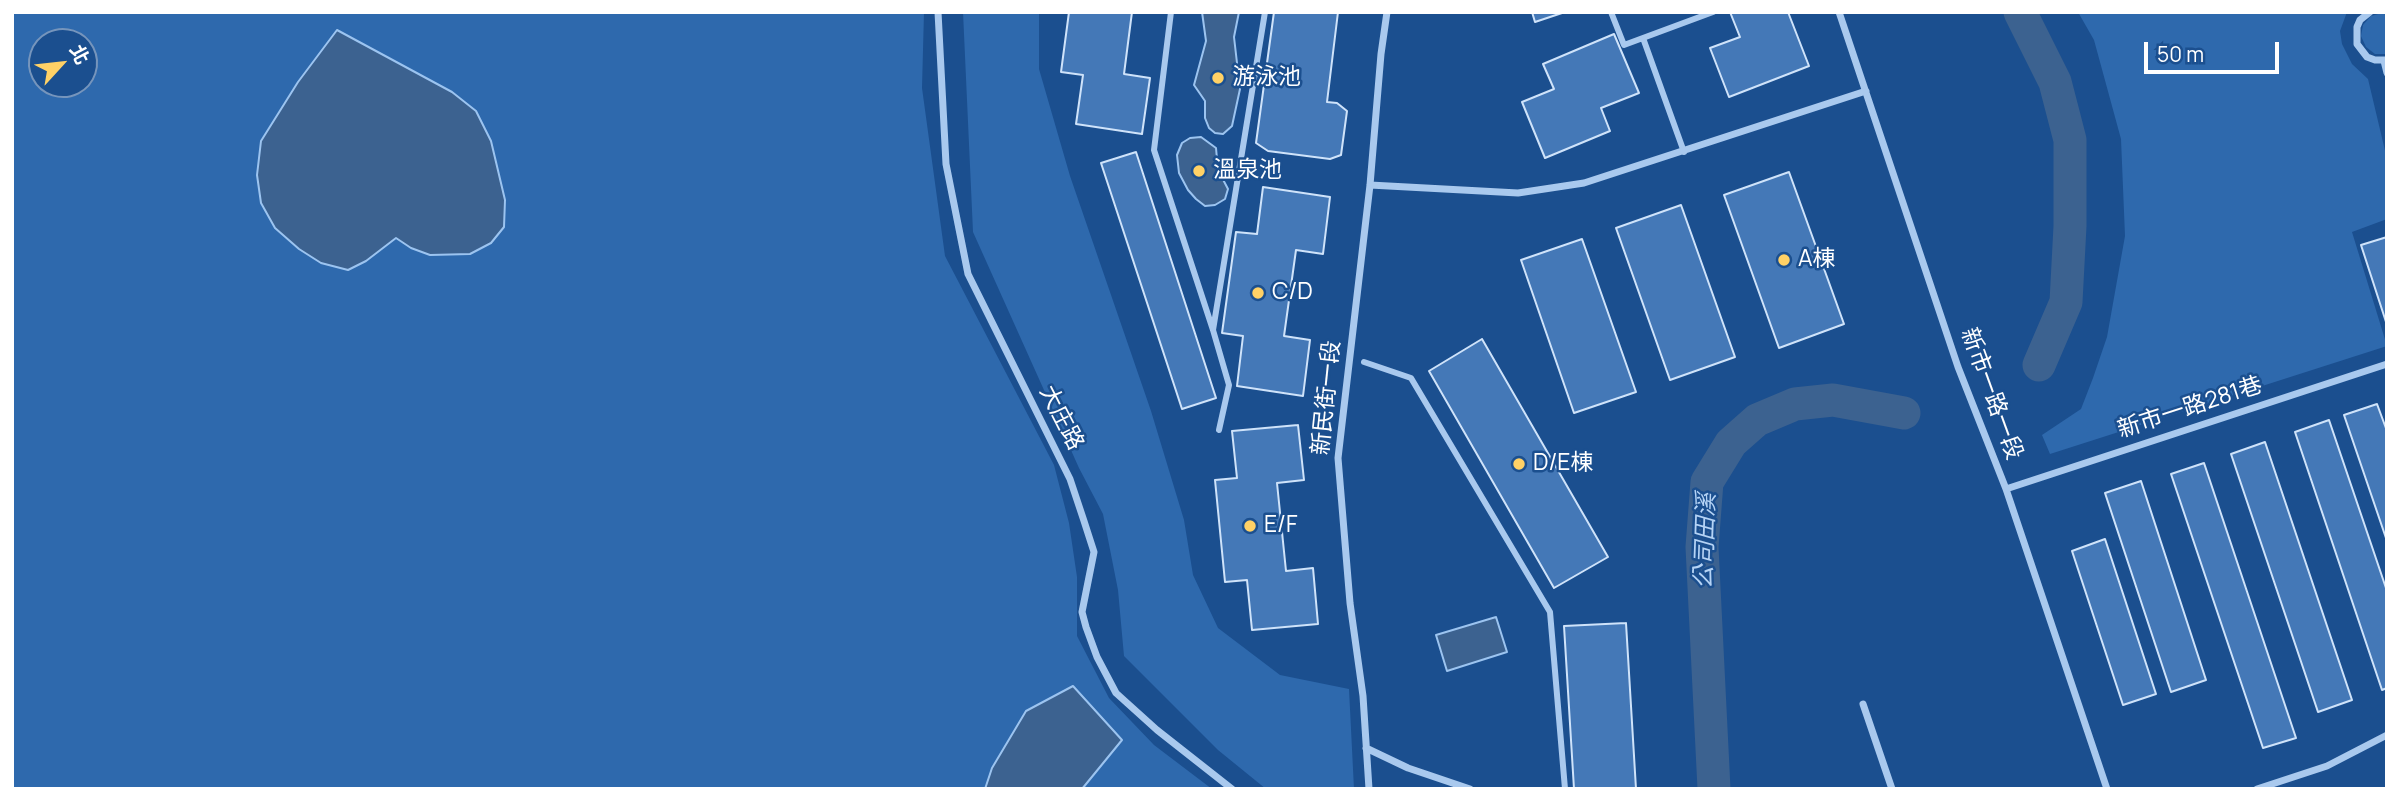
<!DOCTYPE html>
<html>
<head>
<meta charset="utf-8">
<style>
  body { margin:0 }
  #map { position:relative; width:2399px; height:801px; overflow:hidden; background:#1b4f8f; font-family:Manrope,"Noto Sans TC",sans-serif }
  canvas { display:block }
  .frame { position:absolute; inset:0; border:14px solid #fff; pointer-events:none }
  .north { position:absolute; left:28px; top:28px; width:70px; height:70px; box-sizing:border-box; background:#1b4f8f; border:2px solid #7695bc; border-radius:50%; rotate:63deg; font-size:19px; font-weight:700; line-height:28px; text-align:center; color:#fff }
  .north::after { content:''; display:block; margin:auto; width:24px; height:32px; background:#ffd166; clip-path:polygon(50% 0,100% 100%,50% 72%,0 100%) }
  .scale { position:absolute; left:2144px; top:42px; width:135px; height:32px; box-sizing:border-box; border:4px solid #fff; border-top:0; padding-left:9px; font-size:21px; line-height:24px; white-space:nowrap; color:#fff; -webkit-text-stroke:5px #1b4f8f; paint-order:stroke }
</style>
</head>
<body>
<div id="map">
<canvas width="2399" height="801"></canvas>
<div class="frame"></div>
<div class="north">北</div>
<div class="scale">50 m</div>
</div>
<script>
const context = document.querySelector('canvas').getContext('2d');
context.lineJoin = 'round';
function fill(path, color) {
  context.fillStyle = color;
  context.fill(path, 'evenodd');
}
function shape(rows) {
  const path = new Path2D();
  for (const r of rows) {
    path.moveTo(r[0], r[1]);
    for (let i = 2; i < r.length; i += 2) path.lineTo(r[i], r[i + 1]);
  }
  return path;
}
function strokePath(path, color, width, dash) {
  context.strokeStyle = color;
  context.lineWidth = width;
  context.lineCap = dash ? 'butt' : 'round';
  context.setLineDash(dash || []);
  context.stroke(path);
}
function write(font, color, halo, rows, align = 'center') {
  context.font = font + ' Manrope,"Noto Sans TC",sans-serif';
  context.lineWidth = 5;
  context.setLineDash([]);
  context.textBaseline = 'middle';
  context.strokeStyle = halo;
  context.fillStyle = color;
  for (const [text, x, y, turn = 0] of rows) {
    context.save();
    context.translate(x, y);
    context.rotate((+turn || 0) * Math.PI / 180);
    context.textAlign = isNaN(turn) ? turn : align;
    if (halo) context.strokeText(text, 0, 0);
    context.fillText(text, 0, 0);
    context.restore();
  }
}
fill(shape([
  [12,12,924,12,922,88,945,256,1054,465,1069,523,1077,577,1077,636,1109,698,1154,745,1212,789,12,789],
  [42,42,84,42,84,84,42,84],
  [963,12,1039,12,1039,69,1070,176,1151,411,1184,520,1193,575,1218,628,1280,675,1349,689,1354,789,1266,789,1218,750,1124,656,1118,590,1103,514,1079,468,973,232],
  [2078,12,2347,12,2340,31,2342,44,2352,64,2368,79,2387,159,2387,219,2352,232,2387,346,2050,454,2042,435,2081,409,2093,378,2107,337,2125,236,2121,139,2094,40],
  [2382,13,2387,15,2387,54,2375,54,2366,47,2361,36,2363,25,2371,16]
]), '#2e69ad');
const water = shape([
  [1202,12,1239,12,1234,37,1240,89,1232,126,1223,134,1215,133,1209,128,1205,118,1205,101,1194,85,1206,41,1202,12],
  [337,30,452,92,476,111,491,141,505,200,504,227,491,243,470,254,430,255,411,248,396,238,366,261,348,270,321,263,299,249,275,228,261,203,257,175,261,141,298,82,337,30],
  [1201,137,1216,148,1218,170,1228,189,1225,199,1215,205,1205,206,1196,199,1188,190,1179,173,1177,155,1182,143,1190,138,1201,137],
  [1496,617,1507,652,1447,671,1436,635,1496,617],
  [1073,686,1122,740,1082,789,985,789,992,768,1026,711,1073,686]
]);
fill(water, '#3c6290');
strokePath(water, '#9cc4f0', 2);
strokePath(shape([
  [2020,12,2055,82,2070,140,2070,226,2066,302,2039,365],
  [1714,789,1702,547,1707,482,1731,443,1757,420,1795,404,1833,400,1904,413]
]), '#3c6290', 33);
const building = shape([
  [1069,12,1132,12,1124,74,1150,78,1142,134,1076,124,1083,75,1061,72,1069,12],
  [1274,12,1338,12,1327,102,1337,103,1347,111,1341,155,1330,159,1268,151,1256,143,1274,12],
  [1532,12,1565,12,1535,22,1532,12],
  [1730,12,1788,12,1809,66,1729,97,1710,48,1740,37,1730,12],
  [1614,34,1639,93,1601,108,1610,131,1545,158,1522,102,1554,89,1543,64,1614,34],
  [1136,152,1216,398,1182,409,1101,163,1136,152],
  [1789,172,1844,324,1779,348,1724,195,1789,172],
  [1263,187,1330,197,1323,254,1296,250,1284,336,1310,340,1303,396,1237,386,1243,336,1222,333,1236,232,1257,234,1263,187],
  [1681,205,1735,357,1670,380,1616,228,1681,205],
  [2387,237,2387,325,2361,245,2387,237],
  [1582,239,1636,392,1574,413,1521,260,1582,239],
  [1482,339,1608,557,1554,588,1429,371,1482,339],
  [2377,404,2387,431,2387,541,2344,415,2377,404],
  [2329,420,2387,591,2387,688,2382,690,2295,432,2329,420],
  [1298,425,1304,480,1277,483,1286,571,1313,568,1318,624,1252,630,1247,580,1225,582,1215,480,1237,478,1232,431,1298,425],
  [2265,442,2352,700,2318,712,2231,454,2265,442],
  [2204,463,2296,738,2263,748,2171,474,2204,463],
  [2141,481,2206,680,2171,692,2105,493,2141,481],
  [2105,539,2156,694,2123,705,2072,551,2105,539],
  [1626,623,1636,789,1574,789,1564,626,1626,623]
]);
fill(building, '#4478b7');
strokePath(building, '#cfe3fa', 2);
strokePath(shape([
  [1171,12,1154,150,1213,330,1265,12],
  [1611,12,1624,45,1713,12],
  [1643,38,1684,152],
  [1213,330,1229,385,1219,430],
  [1364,362,1411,378,1550,612,1565,789]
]), '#a9c9ee', 6);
strokePath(shape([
  [938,12,946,164,968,274,1070,479,1084,521,1094,552,1082,612,1086,627,1097,657,1116,693,1157,730,1232,789],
  [1839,12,1958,367,2006,489,2107,789],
  [2370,12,2360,20,2357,27,2357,44,2367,57,2375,60,2387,60],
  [2384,61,2387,73],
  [1370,185,1518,193,1584,183,1866,91],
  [2006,489,2387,364],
  [1863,704,1892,789],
  [1366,748,1408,768,1470,789],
  [1369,789,1363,696,1350,603,1338,458,1370,185,1381,54,1387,12],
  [2257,789,2327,766,2387,735]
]), '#a9c9ee', 7);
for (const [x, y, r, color] of [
  [1218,78,7,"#ffd166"],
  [1199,171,7,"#ffd166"],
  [1784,260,7,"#ffd166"],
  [1258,293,7,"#ffd166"],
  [1519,464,7,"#ffd166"],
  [1250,526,7,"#ffd166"]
]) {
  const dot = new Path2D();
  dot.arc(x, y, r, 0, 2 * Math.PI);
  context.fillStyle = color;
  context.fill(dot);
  strokePath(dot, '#1b4f8f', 2.5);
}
write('23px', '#fff', '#1b4f8f', [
  ["游泳池",1232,78],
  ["溫泉池",1213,171],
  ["A棟",1798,260],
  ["C/D",1272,293],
  ["D/E棟",1533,464],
  ["E/F",1264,526]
], 'left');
write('23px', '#fff', '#1b4f8f', [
  ["新市一路一段",1991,394,70],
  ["新民街一段",1327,398,-84],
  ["新市一路281巷",2190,408,-18],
  ["大庄路",1061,418,63]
]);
write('italic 24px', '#b5d3f5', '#1b4f8f', [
  ["公司田溪",1706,541,-88]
]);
</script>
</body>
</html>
